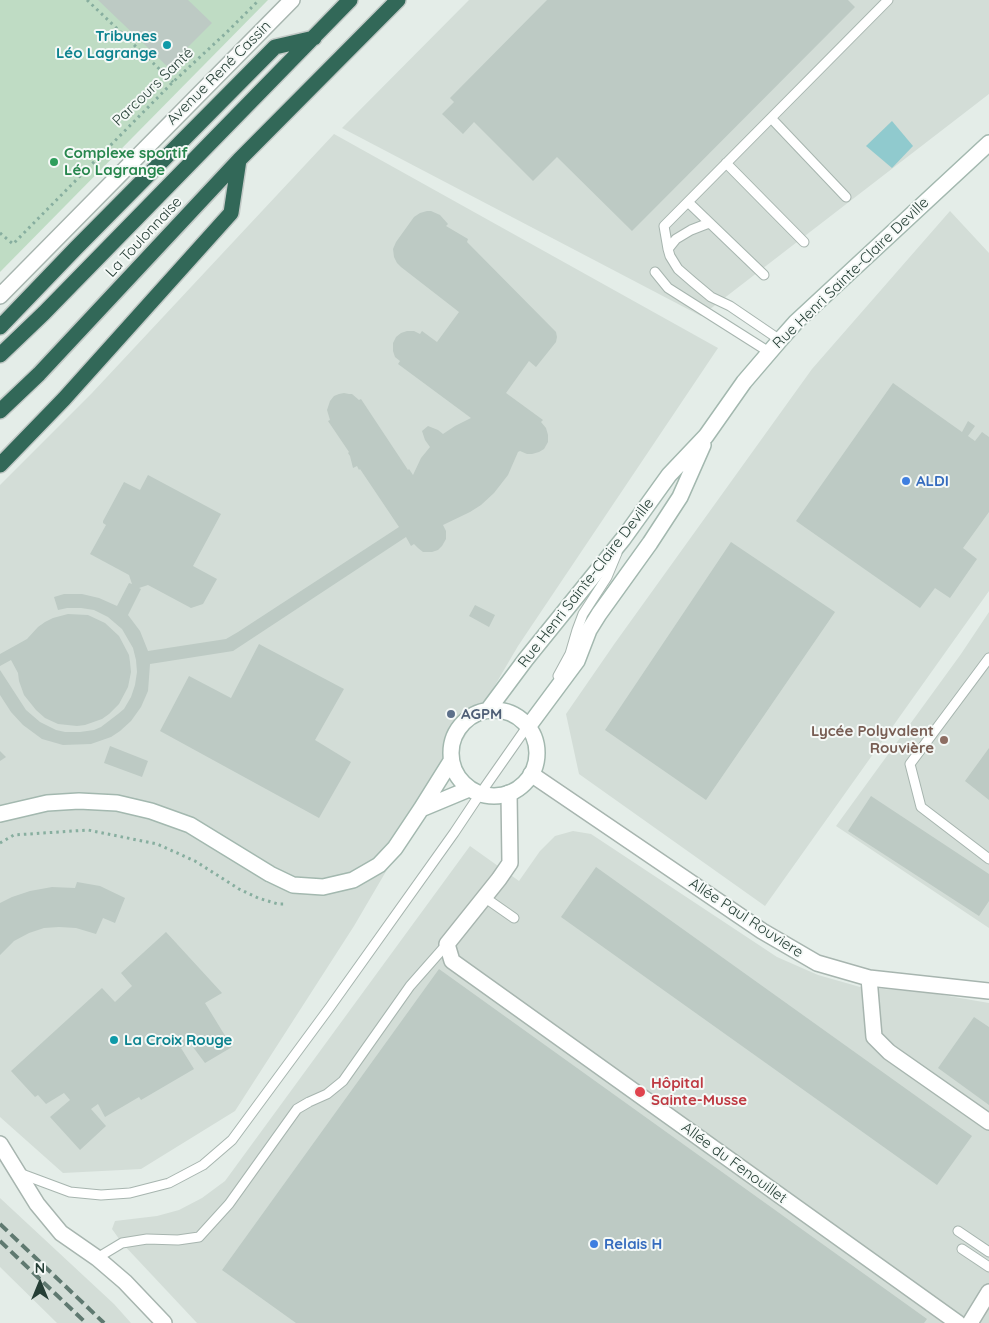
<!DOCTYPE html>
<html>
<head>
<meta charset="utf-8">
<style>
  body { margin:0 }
  #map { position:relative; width:989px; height:1323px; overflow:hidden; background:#e4ede8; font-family:Quicksand,sans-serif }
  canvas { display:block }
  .north { position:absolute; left:15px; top:1258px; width:50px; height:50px; -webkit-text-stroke:4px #f5f9f7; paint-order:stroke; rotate:0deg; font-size:14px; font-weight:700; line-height:20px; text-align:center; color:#253e35 }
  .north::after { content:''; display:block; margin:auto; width:18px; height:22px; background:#253e35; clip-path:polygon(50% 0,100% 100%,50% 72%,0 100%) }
</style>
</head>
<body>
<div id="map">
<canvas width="989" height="1323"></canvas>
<div class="north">N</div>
</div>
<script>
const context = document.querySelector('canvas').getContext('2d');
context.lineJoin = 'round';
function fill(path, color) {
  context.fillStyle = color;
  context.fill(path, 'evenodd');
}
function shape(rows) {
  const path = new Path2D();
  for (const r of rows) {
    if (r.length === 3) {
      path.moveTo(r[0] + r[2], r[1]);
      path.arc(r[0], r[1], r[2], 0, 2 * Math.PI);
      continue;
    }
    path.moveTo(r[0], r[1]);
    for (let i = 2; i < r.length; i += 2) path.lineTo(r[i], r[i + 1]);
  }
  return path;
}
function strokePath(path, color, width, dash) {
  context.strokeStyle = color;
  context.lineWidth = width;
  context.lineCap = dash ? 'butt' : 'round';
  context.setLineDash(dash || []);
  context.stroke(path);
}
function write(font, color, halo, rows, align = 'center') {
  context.font = font + ' Quicksand,sans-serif';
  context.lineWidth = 4;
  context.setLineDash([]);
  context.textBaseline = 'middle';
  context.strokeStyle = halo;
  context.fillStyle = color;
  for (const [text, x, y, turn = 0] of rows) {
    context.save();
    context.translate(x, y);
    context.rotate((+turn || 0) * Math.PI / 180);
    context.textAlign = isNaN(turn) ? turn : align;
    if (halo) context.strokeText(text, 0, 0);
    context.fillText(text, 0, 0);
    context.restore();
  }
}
fill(shape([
  [469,0,989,0,989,94,701,316,342,128],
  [334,134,718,348,518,646,354,926,235,1111,141,1169,63,1173,0,1117,0,485,92,393],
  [950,211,989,253,989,591,765,906,579,774,566,714,615,643,812,369],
  [989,612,989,928,836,826,961,654],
  [573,831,591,834,777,957,818,975,860,987,931,993,989,1003,989,1323,197,1323,122,1243,112,1229,115,1221,157,1216,179,1210,202,1198,225,1181,470,846,519,881,540,851,555,836],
  [0,1198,114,1304,131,1323,57,1323,0,1267]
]), '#d3ddd7');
fill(shape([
  [0,0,268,0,0,272]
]), '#bfdcc4');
fill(shape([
  [892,121,913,146,892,168,866,146]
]), '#90cace');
fill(shape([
  [98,0,188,0,212,23,168,67],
  [547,0,848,0,855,7,632,231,557,157,533,181,474,122,463,134,442,114,454,102,450,98],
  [427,211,431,211,440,215,448,224,446,226,468,239,467,242,556,332,557,337,556,342,536,367,529,361,506,393,543,420,541,422,546,428,548,435,548,442,544,449,539,452,532,454,527,454,520,451,518,452,508,475,494,493,481,505,470,512,443,525,446,531,446,539,442,546,438,550,432,552,423,552,418,548,414,544,411,546,406,537,233,651,150,664,148,691,141,707,131,721,120,731,111,737,91,744,63,745,42,739,23,725,11,712,0,695,0,670,26,710,40,722,56,730,65,732,80,732,94,730,101,727,118,714,124,709,131,697,135,685,137,672,136,660,133,648,122,629,108,617,94,610,81,608,67,608,58,610,54,597,64,594,82,594,99,598,117,606,129,583,132,584,129,575,90,554,106,525,103,523,103,521,124,482,140,490,148,475,221,514,193,566,217,579,203,604,191,608,148,585,139,588,141,589,128,615,140,631,148,651,226,639,238,632,399,527,360,469,359,470,357,466,353,468,350,456,348,453,349,452,328,421,330,420,327,410,330,401,334,396,339,394,344,393,349,394,352,394,359,400,361,399,408,470,409,469,413,475,421,458,430,447,425,440,422,431,428,426,438,430,443,434,455,426,471,418,398,364,400,361,395,357,393,351,393,343,396,337,401,333,407,331,414,331,420,334,422,331,437,342,459,312,401,267,397,263,394,257,393,249,396,242,414,217,420,213],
  [893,383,962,432,968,421,975,426,968,436,975,441,982,432,989,437,989,512,963,548,977,559,950,598,935,588,920,608,796,521],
  [731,542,835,612,706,800,605,730],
  [475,605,495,615,489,627,469,616],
  [68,614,88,615,105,623,119,636,129,655,130,662,131,672,128,687,119,704,109,714,102,719,85,725,77,726,58,724,45,718,36,710,24,695,19,681,18,673,11,660,0,666,0,654,27,639,38,627,45,622,53,618],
  [259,644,344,689,315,740,351,762,319,818,160,731,189,676,231,698],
  [110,746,148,761,142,777,104,763],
  [989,748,989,800,965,781],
  [0,751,6,757,0,761],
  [871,796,989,874,989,901,979,916,848,831],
  [596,867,972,1136,937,1185,561,917],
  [77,882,100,886,125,898,115,923,103,918,96,934,76,928,59,927,44,928,29,933,14,941,0,955,0,903,12,897,30,891,52,887,75,888],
  [166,932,222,993,205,1003,232,1047,205,1063,190,1043,181,1048,194,1069,141,1100,139,1097,105,1117,98,1104,91,1109,106,1126,80,1150,50,1117,70,1100,64,1093,46,1104,38,1095,35,1097,11,1071,102,988,115,1002,132,986,121,973],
  [439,969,927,1319,924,1323,296,1323,222,1270],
  [974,1017,989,1027,989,1105,938,1068]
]), '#bdcac4');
const lane = shape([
  [771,118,846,197],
  [726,163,804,242],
  [688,202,764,275],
  [709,223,691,230,676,239,668,249,670,256,678,269,693,282,711,297,730,306,780,340],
  [668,249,664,226,888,0],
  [655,272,668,288,769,352],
  [989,658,910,764,921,807,989,859],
  [558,676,570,654,577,630,583,614,607,577,617,553],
  [484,897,514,918],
  [19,1173,70,1192,101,1195,130,1193,169,1183,203,1165,232,1140,330,1007,454,833,480,794,529,724],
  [958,1231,989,1252],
  [962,1249,989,1267],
  [97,1258,122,1243,147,1239,178,1240,199,1237,229,1204,297,1109,309,1102,327,1094,343,1081,410,986,447,944]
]);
const street = shape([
  [0,296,292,0],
  [531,774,762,931,817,963,869,978,989,991],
  [509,793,510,863,499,879,447,944,452,961,958,1323],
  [869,978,874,1037,889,1052,989,1122],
  [0,1144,37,1204,61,1233,97,1258,125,1282,164,1323],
  [970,1323,989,1292]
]);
const secondary = shape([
  [488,710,526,659,623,539,669,475,706,436,744,382,780,340,796,322,989,143],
  [494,753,43],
  [528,727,577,661,589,630,599,614,650,543,680,497,703,445],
  [421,809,469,789],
  [0,814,47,803,79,801,117,803,151,811,190,825,270,874,293,885,323,887,353,880,379,865,395,848,421,809,451,761]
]);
const highway = shape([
  [0,327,76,248,275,47,314,38],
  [0,355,44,313,350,0],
  [0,411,39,374,239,160,398,0],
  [0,465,64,399,231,213,239,160]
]);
strokePath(lane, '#a7b5af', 11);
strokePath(street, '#a7b5af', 18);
strokePath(secondary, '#a3b8af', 18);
strokePath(highway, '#c2c9c6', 18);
strokePath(shape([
  [87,0,173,82],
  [0,233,13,244,173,82,227,32,259,0],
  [0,843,14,835,88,830,157,844,195,861,239,889,258,898,278,904,287,904]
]), '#87ae9f', 3, [2.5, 4]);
strokePath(lane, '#fff', 9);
strokePath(street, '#fff', 15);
strokePath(secondary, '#fff', 15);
strokePath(highway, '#326858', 15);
strokePath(shape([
  [0,1224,104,1323],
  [0,1241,86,1323]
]), '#5f7970', 4, [10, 5]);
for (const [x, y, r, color] of [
  [167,45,5,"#0f9aa8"],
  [54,162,5,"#2e9e5b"],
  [906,481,5,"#3f7fe0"],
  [451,714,5,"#5c6f8a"],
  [944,740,5,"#8d6e63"],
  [114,1040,5,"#0f9aa8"],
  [640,1092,6,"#e0444e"],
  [594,1244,5,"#3f7fe0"]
]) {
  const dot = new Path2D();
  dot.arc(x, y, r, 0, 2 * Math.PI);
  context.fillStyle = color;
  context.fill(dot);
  strokePath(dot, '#f5f9f7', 2);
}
write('bold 15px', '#0d838f', '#f5f9f7', [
  ["Tribunes",157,36],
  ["Léo Lagrange",157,53],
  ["La Croix Rouge",124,1040,"left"]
], 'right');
write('15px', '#253e35', '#f5f9f7', [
  ["Avenue René Cassin",219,73,-45],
  ["Parcours Santé",153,87,-44],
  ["La Toulonnaise",144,237,-47],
  ["Rue Henri Sainte-Claire Deville",851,273,-44],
  ["Rue Henri Sainte-Claire Deville",586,583,-52],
  ["Allée Paul Rouviere",746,918,33],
  ["Allée du Fenouillet",734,1163,36]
]);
write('bold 15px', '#27864d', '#f5f9f7', [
  ["Complexe sportif",64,153],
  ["Léo Lagrange",64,170]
], 'left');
write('bold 15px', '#366cbe', '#f5f9f7', [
  ["ALDI",916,481],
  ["Relais H",604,1244]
], 'left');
write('bold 15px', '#4e5e75', '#f5f9f7', [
  ["AGPM",461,714]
], 'left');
write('bold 15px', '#785e54', '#f5f9f7', [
  ["Lycée Polyvalent",934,731],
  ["Rouvière",934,748]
], 'right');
write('bold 15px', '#be3a42', '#f5f9f7', [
  ["Hôpital",651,1083],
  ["Sainte-Musse",651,1100]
], 'left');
</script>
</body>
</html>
